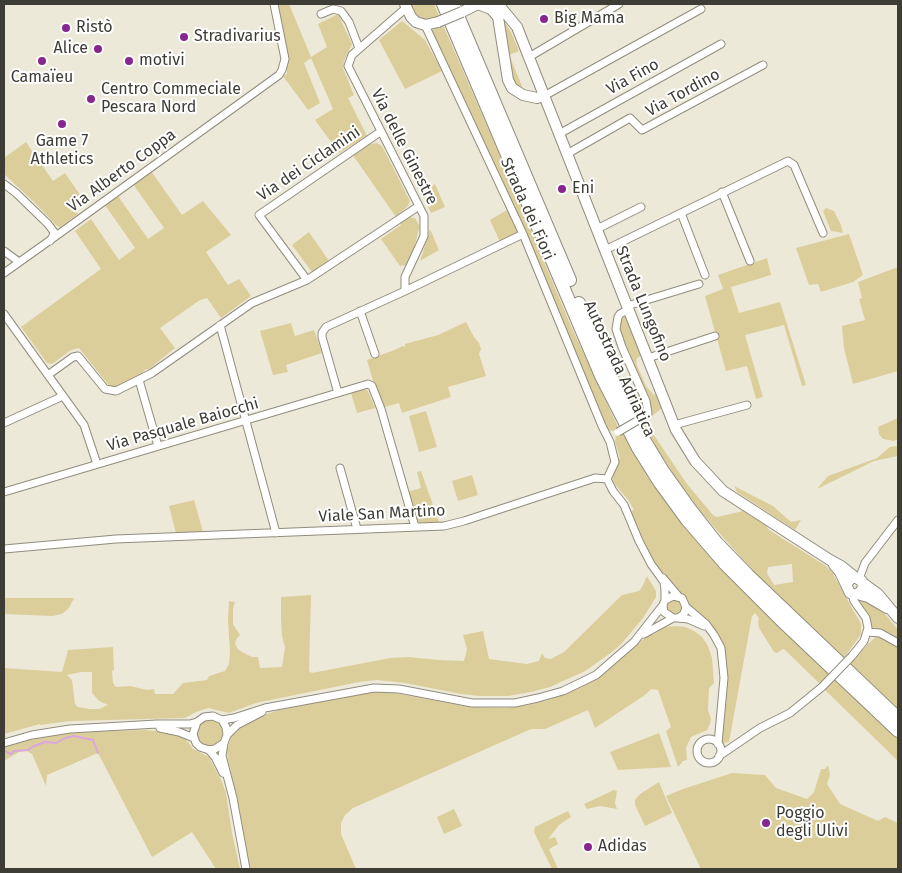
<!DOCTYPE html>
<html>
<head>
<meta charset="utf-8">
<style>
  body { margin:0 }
  #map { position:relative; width:902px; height:873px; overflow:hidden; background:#ede9d8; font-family:"Fira Sans",sans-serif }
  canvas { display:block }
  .frame { position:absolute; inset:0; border:5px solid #3d3c35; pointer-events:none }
</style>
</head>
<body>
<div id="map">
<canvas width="902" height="873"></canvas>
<div class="frame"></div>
</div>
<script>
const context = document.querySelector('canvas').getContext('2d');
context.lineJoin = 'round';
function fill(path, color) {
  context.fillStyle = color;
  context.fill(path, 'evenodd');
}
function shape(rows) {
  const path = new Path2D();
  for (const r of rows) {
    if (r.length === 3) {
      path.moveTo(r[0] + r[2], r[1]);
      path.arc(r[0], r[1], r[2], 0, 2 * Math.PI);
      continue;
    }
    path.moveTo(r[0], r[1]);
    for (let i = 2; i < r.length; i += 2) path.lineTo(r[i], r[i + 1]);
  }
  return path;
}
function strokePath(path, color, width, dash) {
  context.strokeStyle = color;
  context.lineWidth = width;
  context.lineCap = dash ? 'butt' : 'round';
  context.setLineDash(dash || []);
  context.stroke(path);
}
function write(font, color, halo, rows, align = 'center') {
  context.font = font + ' "Fira Sans",sans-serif';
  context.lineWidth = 4;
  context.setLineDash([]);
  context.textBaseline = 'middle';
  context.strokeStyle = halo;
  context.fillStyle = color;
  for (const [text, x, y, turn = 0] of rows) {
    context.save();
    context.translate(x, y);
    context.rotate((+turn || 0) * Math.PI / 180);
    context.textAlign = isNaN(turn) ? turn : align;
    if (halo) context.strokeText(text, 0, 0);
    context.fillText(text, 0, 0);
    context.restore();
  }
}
fill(shape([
  [278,4,289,4,311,57,327,47,318,24,338,14,352,44,344,61,343,68,354,95,348,98,367,136,339,153,315,120,333,109,311,58,304,63,320,103,308,110,283,76,287,74,287,48],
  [406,4,434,4,439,16,420,22],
  [502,18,511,32,519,51,509,55,522,86,520,88,512,84],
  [402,21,425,40,442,71,405,89,379,40],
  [443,25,495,144,570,324,619,429,617,430,612,431,606,429,528,242,432,30],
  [26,142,53,181,65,173,81,196,70,202,78,214,60,227,57,226,33,201,4,174,4,158],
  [370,142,371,144,377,143,382,146,410,201,407,207,396,217,352,154],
  [151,171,182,215,203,201,231,235,206,252,228,285,239,279,251,296,221,318,207,298,200,300,160,328,175,348,148,370,146,369,141,374,117,386,110,387,79,348,71,350,52,364,47,363,21,327,101,269,75,231,91,219,119,260,135,248,105,205,118,196,148,239,164,228,133,184],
  [435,184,445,207,431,213,421,191],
  [826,208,834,211,841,225,843,233,831,231,823,211],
  [507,210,518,233,500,242,490,220],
  [407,217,415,218,419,225,419,229,413,252,406,265,400,266,381,239,401,225,399,222],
  [430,229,439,250,420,261],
  [309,232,329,261,312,272,292,245],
  [849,234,863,275,853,282,821,292,818,284,809,285,796,248],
  [767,258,771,275,731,287,739,313,780,302,806,385,802,386,784,325,745,335,763,397,756,399,747,366,726,371,705,296,723,289,718,275],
  [898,267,898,371,853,384,844,348,842,326,865,320,859,299,862,298,858,282],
  [627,315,642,355,637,358,636,363,646,386,653,394,659,397,663,407,645,422,687,484,713,515,717,517,743,511,765,524,769,530,826,566,833,574,861,624,861,634,844,658,763,582,698,509,675,477,640,422,650,412,650,402,618,327,621,319],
  [792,564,793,582,774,585,767,573,768,567],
  [466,322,474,337,479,343,481,349,479,354,486,376,448,387,451,397,402,413,399,403,385,407,375,388,367,360,392,351,403,346,405,347,405,344,438,335],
  [291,323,295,336,314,330,322,353,286,365,288,372,273,375,260,331],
  [364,389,368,391,375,408,357,413,351,393],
  [633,394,639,395,643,401,643,412,639,417,629,396],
  [426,411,437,447,419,452,409,416],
  [898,418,898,439,894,441,883,439,879,434,878,427],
  [622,431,641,463,681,520,700,545,718,565,830,675,820,684,785,650,783,649,777,653,774,652,759,628,758,622,759,618,755,613,752,616,729,742,723,743,721,742,727,685,726,664,722,643,712,625,689,606,684,595,678,591,659,570,651,558,631,511,634,510,629,501,614,483,612,476,618,461,620,458,615,442,616,436],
  [898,446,898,456,874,461,817,489,828,476,877,458,890,447],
  [421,471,439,522,416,523,407,492,421,488,417,472],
  [472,475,478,495,458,501,452,481],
  [734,486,773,506,791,522,801,520,795,530,737,492],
  [194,500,203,532,176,534,169,506],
  [647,576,656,591,656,597,643,618,622,643,612,652,585,671,550,687,531,692,508,696,479,696,461,694,405,683,377,680,359,682,256,703,229,713,208,708,196,712,185,718,71,721,40,725,40,724,4,734,4,668,62,672,68,650,113,647,114,670,112,671,113,683,116,687,130,686,147,690,154,689,155,694,173,694,183,683,207,680,209,676,225,671,229,664,230,653,228,620,229,601,235,602,233,609,233,624,240,635,237,638,235,644,238,649,242,652,252,657,258,657,260,668,282,667,285,647,282,636,281,619,281,597,311,595,309,671,312,673,390,658,408,657,438,660,464,661,467,649,463,635,483,631,489,659,527,664,539,661,542,653,545,658,551,659,564,652,622,595,639,591,642,587],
  [81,672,92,672,92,693,99,701,108,705,99,709,90,709,78,707,75,704,72,680,67,675],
  [4,598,74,598,69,608,62,614,52,616,4,614],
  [675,607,8],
  [857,600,869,603,885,614,898,630,898,639,889,633,872,627,869,617],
  [675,626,685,627,694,631,702,637,708,646,712,658,714,683,709,688,708,710,711,719,710,724,707,730,691,737,686,748,687,760,683,761,678,767,666,731,671,727,658,690,651,689,645,695,595,728,588,710,545,729,531,729,353,808,345,815,341,823,341,834,356,869,251,869,246,854,238,802,228,760,227,750,232,734,236,730,255,718,279,710,361,694,378,692,394,693,469,707,506,708,528,705,548,700,589,682,614,665,651,632,653,635,666,627],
  [877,636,898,647,898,709,850,664,868,644],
  [835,679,898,739,898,761,825,690],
  [210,733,14],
  [145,730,168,732,185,738,193,749,209,757,222,782,226,793,232,833,240,869,216,869,192,832,152,857,98,753,47,775,46,786,32,754,27,751,19,752,4,761,4,746,24,740,74,732],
  [659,733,671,767,618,770,610,752],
  [828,765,830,775,827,784,840,804,878,821,885,817,898,823,898,869,701,869,666,796,683,789,732,773,765,775,776,788,807,799,814,792,821,769,825,769],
  [659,782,672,813,645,826,635,805,635,800,640,794],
  [614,790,617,791,615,803,617,809,600,806,587,809,584,804],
  [454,809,462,826,444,834,437,817],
  [568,811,571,817,559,825,548,839,555,837,558,844,549,849,558,869,552,869,534,832,535,827]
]), '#dcce9a');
strokePath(shape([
  [4,751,11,754,14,751,28,750,34,746,45,742,56,743,65,738,74,736,93,740,98,753]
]), '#dca5df', 2);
const minor = shape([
  [321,14,333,9,341,11,349,22,359,48],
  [529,57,619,4],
  [544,96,701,9],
  [380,132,259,215,307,280,419,206],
  [559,134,721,44],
  [567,154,630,118,642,130,763,65],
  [4,184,16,193,48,224,54,232,53,236,50,241],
  [722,192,750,261],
  [681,213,705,275],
  [597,229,641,207],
  [605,250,788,161,794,165,823,233],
  [4,251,19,262],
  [4,273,56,236,279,75,282,70,285,59,274,4],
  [405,291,405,277,424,236,424,216,348,66,352,55,406,8],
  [627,306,699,284],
  [629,309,620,314,618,317,616,329,622,347,646,401,648,413,642,418],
  [360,311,375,354],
  [4,314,84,425,97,464],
  [220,325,276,533],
  [648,358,715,336],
  [48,375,73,357,78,356,105,389,116,391,152,373,252,303,307,280],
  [139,380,158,446],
  [338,393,322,337,322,333,326,327,405,291,523,234],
  [4,423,63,396],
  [674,425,747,405],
  [340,468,357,529],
  [607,479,613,491,624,505,639,541,651,564,664,582,665,590,665,600,663,605,664,612,673,618,678,618,684,614,686,607,682,598,673,596,665,600],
  [4,492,368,384,372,386,381,409,415,527],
  [4,549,116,539,444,526,464,521,595,478,607,479,615,462,610,442,602,426,523,234,425,25],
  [663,578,679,597],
  [859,579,865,563,898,520],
  [686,607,706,624,714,635,721,648,724,678,718,744],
  [678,618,688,619,704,626],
  [868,632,880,633,898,643],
  [644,634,673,618],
  [852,656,864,641,868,628,866,618,854,601,852,594],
  [222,720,234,718,265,708,374,688,399,689,472,703,515,703,538,698,563,691,596,675,634,642,663,605],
  [160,728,179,732,194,738],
  [227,735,237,725,262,712],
  [709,751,12],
  [4,743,32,735,70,729,157,724,190,724,197,722],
  [224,743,215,749,209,750,200,747,196,743,193,734,197,722,204,717,213,716,222,720,226,727,227,735,224,743,222,756,233,798,246,869],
  [209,750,215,757,223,773],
  [719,756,760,728,790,713,822,687]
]);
const secondary = shape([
  [405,4,411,17,416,22,425,25,438,22],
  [478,4,491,9,498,17,508,80,512,88,523,95,537,98,544,96],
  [498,4,517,27,676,430,695,461,723,491,830,560,841,566,856,578],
  [462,12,478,4],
  [834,565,840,572,850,593,854,595,859,593,863,588,862,581,856,578,851,578,846,585],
  [863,583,878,594,898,618],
  [857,594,868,597,887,608]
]);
const motorway = shape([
  [443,4,601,376,638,448,660,483,687,520,725,564,785,624,898,731],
  [453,4,570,280],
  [579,303,618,391,637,428,663,471,690,509,716,542,748,575,898,718]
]);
strokePath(minor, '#918d7e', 9);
strokePath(secondary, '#918d7e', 12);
strokePath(motorway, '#918d7e', 14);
strokePath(minor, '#fff', 7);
strokePath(secondary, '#fff', 10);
strokePath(motorway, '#fff', 12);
const minorBridge = shape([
  [618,432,642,418],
  [822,687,852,656]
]);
const secondaryBridge = shape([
  [438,22,462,12]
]);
strokePath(minorBridge, '#918d7e', 9, []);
strokePath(secondaryBridge, '#918d7e', 12, []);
strokePath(minorBridge, '#fff', 7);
strokePath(secondaryBridge, '#fff', 10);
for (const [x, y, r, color] of [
  [544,19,5,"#87268f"],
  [66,28,5,"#87268f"],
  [184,37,5,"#87268f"],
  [98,49,5,"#87268f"],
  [42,61,5,"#87268f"],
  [129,61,5,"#87268f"],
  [91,99,5,"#87268f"],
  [62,124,5,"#87268f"],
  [562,189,5,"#87268f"],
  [766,823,5,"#87268f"],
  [588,847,5,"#87268f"]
]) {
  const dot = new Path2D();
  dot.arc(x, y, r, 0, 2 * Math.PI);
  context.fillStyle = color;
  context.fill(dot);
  strokePath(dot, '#fff', 2);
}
write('16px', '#3d3c35', '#fff', [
  ["Big Mama",554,19],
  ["Ristò",76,28],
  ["Stradivarius",194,37],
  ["Alice",88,49,"right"],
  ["motivi",139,61],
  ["Camaïeu",42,78,"center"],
  ["Centro Commeciale",101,90],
  ["Pescara Nord",101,108],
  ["Game 7",62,142,"center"],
  ["Athletics",62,160,"center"],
  ["Eni",572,189],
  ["Poggio",776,814],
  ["degli Ulivi",776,832],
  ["Adidas",598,847]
], 'left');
write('16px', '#3d3c35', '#fff', [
  ["Via Fino",633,77,-29],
  ["Via Tordino",683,93,-29],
  ["Via delle Ginestre",404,147,63],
  ["Via dei Ciclamini",309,164,-34],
  ["Via Alberto Coppa",122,171,-36],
  ["Strada dei Fiori",527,209,66],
  ["Strada Lungofino",643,304,68],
  ["Autostrada Adriatica",619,369,65],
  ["Via Pasquale Baiocchi",183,425,-16],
  ["Viale San Martino",382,514,-3]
]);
</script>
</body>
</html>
